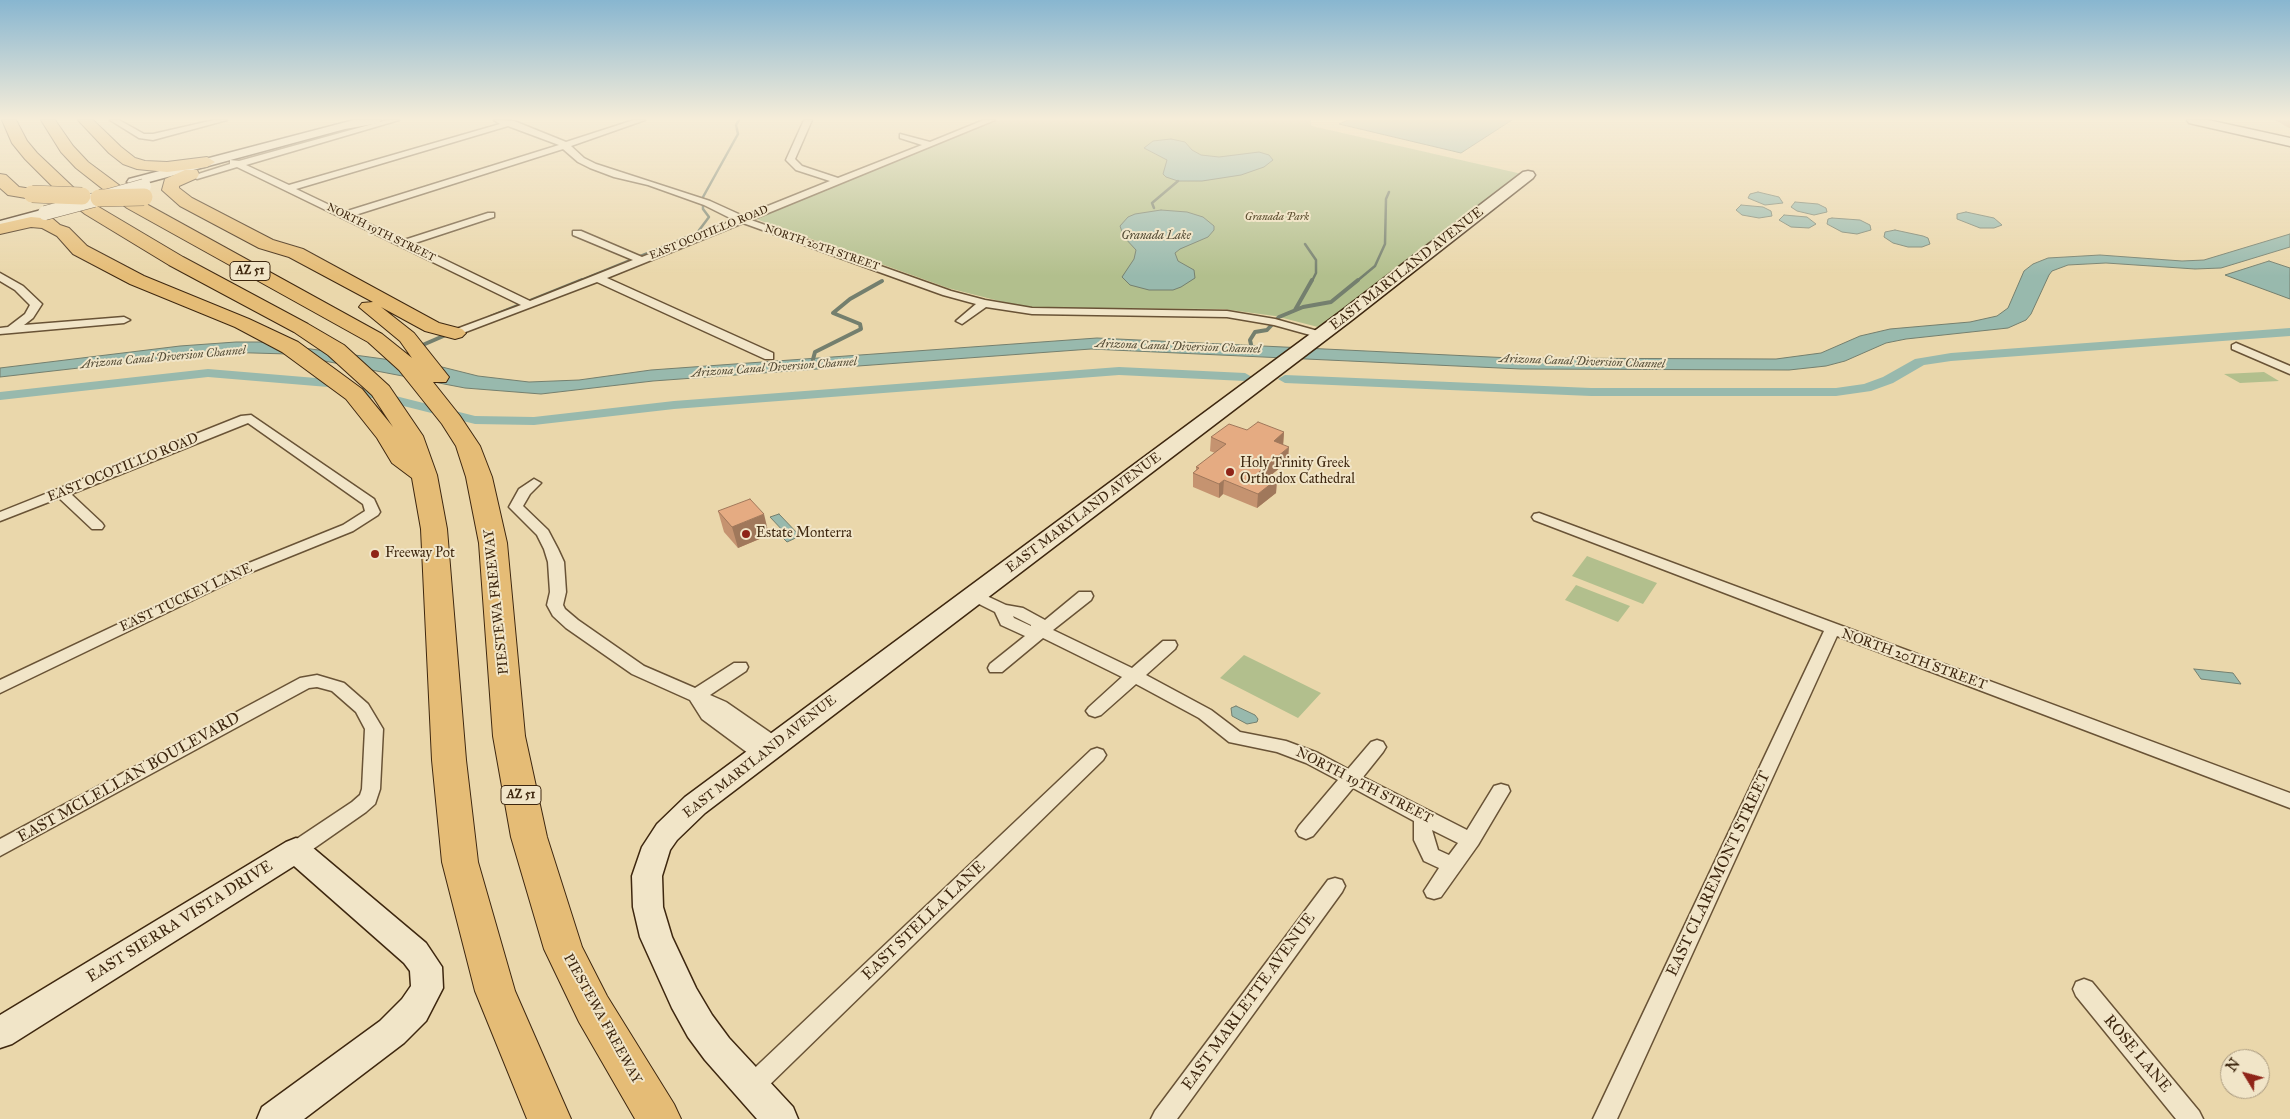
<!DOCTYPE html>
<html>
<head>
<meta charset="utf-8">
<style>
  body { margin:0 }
  #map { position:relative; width:2290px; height:1119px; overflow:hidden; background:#ead7ab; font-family:"IM FELL Great Primer",serif }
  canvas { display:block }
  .north { position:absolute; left:2220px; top:1049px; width:50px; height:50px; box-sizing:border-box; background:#f1e5c8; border:1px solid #a9997e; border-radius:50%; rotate:307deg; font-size:14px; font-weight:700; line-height:20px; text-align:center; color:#3e270f }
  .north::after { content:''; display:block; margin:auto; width:18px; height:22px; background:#8f2418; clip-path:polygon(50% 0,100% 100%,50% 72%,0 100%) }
</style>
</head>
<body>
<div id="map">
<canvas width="2290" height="1119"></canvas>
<div class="north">N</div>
</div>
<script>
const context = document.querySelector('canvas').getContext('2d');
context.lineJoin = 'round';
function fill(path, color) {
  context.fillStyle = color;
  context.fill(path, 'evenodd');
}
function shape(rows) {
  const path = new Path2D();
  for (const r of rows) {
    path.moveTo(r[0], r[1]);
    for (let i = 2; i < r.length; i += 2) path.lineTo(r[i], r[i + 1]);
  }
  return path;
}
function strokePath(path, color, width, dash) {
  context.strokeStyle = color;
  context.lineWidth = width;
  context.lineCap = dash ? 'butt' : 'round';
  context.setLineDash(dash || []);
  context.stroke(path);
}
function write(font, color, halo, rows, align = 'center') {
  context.font = font + ' "IM FELL Great Primer",serif';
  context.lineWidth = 4;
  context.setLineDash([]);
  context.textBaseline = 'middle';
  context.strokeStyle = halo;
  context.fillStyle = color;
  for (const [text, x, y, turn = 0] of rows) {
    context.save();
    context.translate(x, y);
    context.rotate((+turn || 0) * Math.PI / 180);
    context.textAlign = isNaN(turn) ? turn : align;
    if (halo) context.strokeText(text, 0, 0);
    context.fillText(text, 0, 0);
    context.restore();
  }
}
fill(shape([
  [999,120,1310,120,1312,126,1522,174,1324,325,1318,327,1275,316,1223,309,1034,308,1015,305,948,288,756,219,756,217],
  [2264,372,2279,381,2240,383,2224,374],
  [1587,556,1657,583,1643,604,1572,576],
  [1576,585,1630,606,1618,622,1565,600],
  [1244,655,1321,693,1298,718,1220,678]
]), '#b2bf8d');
const water = shape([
  [1348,120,1512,120,1461,153,1339,124,1348,120],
  [1171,139,1185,142,1192,150,1201,155,1219,157,1259,152,1269,155,1273,160,1264,167,1241,175,1202,181,1178,181,1166,177,1163,174,1167,160,1144,148,1153,141,1171,139],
  [1758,192,1779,197,1783,203,1765,205,1748,198,1750,194,1758,192],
  [1795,202,1818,204,1826,208,1827,212,1814,215,1797,211,1791,207,1795,202],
  [1741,205,1763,207,1771,211,1772,216,1759,218,1742,215,1736,210,1741,205],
  [1161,210,1187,212,1203,217,1214,226,1214,230,1208,237,1180,249,1175,253,1178,261,1194,270,1195,278,1181,287,1173,290,1149,290,1130,285,1122,277,1134,259,1136,250,1124,237,1120,226,1128,217,1135,214,1161,210],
  [1966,212,1994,218,2002,225,1994,228,1980,228,1957,219,1957,214,1966,212],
  [1784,215,1807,217,1816,224,1809,228,1791,227,1779,220,1784,215],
  [1832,218,1860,220,1870,225,1871,230,1857,234,1842,232,1827,224,1828,219,1832,218],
  [1895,230,1923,236,1928,238,1930,244,1922,247,1908,247,1893,243,1884,237,1885,232,1895,230],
  [2290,234,2290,247,2221,268,2195,269,2106,263,2068,265,2052,271,2049,275,2031,314,2026,320,2008,328,1906,339,1886,343,1845,361,1826,366,1789,370,1521,369,1091,349,653,381,541,394,465,388,288,354,219,352,0,377,0,368,180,346,236,342,260,342,442,367,478,376,529,382,579,380,651,370,1097,338,1511,358,1776,359,1821,353,1860,336,1890,329,1970,322,1997,316,2008,308,2024,271,2033,264,2048,258,2100,255,2182,261,2204,260,2290,234],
  [2269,261,2290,268,2290,299,2225,275,2269,261],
  [779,514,800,536,787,542,781,536,785,533,770,517,779,514],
  [2194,669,2233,673,2241,684,2201,679,2194,669],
  [1236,706,1255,715,1258,719,1257,722,1247,724,1232,716,1231,708,1236,706]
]);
fill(water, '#98b9ad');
strokePath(water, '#747f6e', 1);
strokePath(shape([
  [1154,208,1152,203,1178,181],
  [1305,244,1316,260,1316,273,1312,281],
  [579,281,697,233,709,217,703,209,703,197,738,134,736,125,739,120],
  [1357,281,1375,266,1385,244,1386,199,1389,192]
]), '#747f6e', 2.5);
strokePath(shape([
  [1295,310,1312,280],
  [490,317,582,280],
  [418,347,448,334],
  [1252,349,1250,340,1255,332,1267,330,1279,317,1303,307,1331,302,1358,280],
  [812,363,815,352,861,329,860,324,833,313,850,299,882,281]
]), '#747f6e', 4);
fill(shape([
  [2290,328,2290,336,1951,361,1924,365,1893,383,1871,391,1836,396,1591,396,1285,383,1278,379,1285,375,1591,388,1836,388,1864,384,1883,377,1915,359,1951,353,2290,328],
  [1119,367,1245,373,1252,377,1245,381,1119,375,674,409,534,425,475,424,328,387,208,377,0,400,0,392,208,369,328,379,475,416,534,417,674,401,1119,367]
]), '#98b9ad');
const street = shape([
  [110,120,119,120,144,134,153,134,214,120,227,120,153,140,139,138,110,120],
  [387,120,399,120,246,165,289,185,500,124,494,120,514,121,566,142,634,120,645,120,571,146,584,158,596,164,710,201,743,216,830,181,796,170,786,160,804,120,812,120,795,159,802,166,838,178,922,145,900,138,900,134,930,142,984,120,995,120,751,220,951,291,985,300,1032,308,1227,311,1275,319,1325,333,1327,335,1321,338,1274,325,1227,317,1032,314,986,307,962,324,956,321,976,304,943,295,743,223,607,278,773,353,773,359,765,359,597,282,455,336,451,335,451,331,521,305,237,167,197,179,192,176,230,164,230,160,239,161,387,120],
  [508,126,559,145,344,212,296,189,508,126],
  [563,149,578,162,590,168,614,177,648,185,704,205,734,220,642,257,581,231,573,231,573,235,633,260,530,301,412,244,494,217,494,213,488,213,404,240,352,216,563,149],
  [0,273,23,286,42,304,33,318,24,325,124,317,130,320,124,323,0,334,0,328,8,327,25,314,30,305,15,290,0,281,0,273],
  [2236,343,2290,366,2290,374,2232,349,2232,345,2236,343],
  [251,415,374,499,380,512,378,515,353,531,249,573,0,693,0,680,239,567,343,525,365,511,363,504,248,423,71,494,102,523,104,526,102,529,92,529,59,498,0,521,0,512,241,416,251,415],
  [534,479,541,483,530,494,523,506,548,530,558,549,564,562,566,592,563,605,565,609,578,620,644,666,695,688,734,663,746,663,748,667,746,671,710,695,726,702,781,740,784,745,781,750,775,752,768,750,771,754,768,759,762,761,756,759,702,719,690,700,632,674,566,628,553,616,547,605,550,592,548,562,544,549,537,535,509,507,519,489,534,479],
  [1539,513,2290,793,2290,808,1837,636,1617,1119,1593,1119,1824,631,1534,520,1532,517,1534,514,1539,513],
  [974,590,1006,605,1023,608,1045,620,1079,592,1091,592,1093,596,1091,600,1053,630,1132,668,1163,641,1175,641,1177,645,1175,649,1146,675,1211,710,1240,732,1286,741,1318,753,1348,769,1371,742,1377,740,1383,742,1386,747,1383,752,1363,777,1467,830,1494,786,1501,784,1508,786,1510,791,1478,845,1441,897,1434,899,1427,897,1424,891,1439,868,1424,861,1414,840,1414,821,1353,788,1313,836,1306,839,1299,836,1296,831,1299,826,1338,780,1306,763,1277,752,1229,742,1199,718,1136,684,1101,715,1095,717,1089,715,1086,711,1089,707,1122,677,1043,638,1002,672,990,672,988,668,990,664,1025,636,1001,625,995,612,969,599,966,595,969,591,974,590],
  [1013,616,1031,625,1031,626,1014,618,1013,616],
  [1432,830,1458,843,1449,855,1438,850,1432,830],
  [317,675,344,683,368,704,383,729,380,789,375,804,366,812,303,856,296,858,289,856,286,850,289,844,352,802,360,795,362,789,365,729,356,712,332,691,317,687,309,688,0,856,0,839,300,678,317,675],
  [1097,748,1103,750,1106,755,1103,760,759,1095,751,1098,743,1095,739,1087,743,1079,1091,750,1097,748],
  [1335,878,1342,880,1345,886,1342,892,1177,1119,1151,1119,1155,1111,1328,880,1335,878],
  [2084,979,2092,982,2199,1111,2203,1119,2176,1119,2076,996,2073,989,2076,982,2084,979]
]);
const secondary = shape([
  [354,120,381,120,379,123,345,129,134,186,127,182,129,179,354,120],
  [2187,120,2208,120,2290,138,2290,146,2189,123,2187,120],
  [1528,171,1533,172,1535,175,1533,178,1352,320,705,813,677,840,670,850,662,876,663,907,672,937,696,988,712,1015,729,1038,793,1107,798,1119,757,1119,705,1060,688,1037,672,1008,640,937,633,907,632,876,642,847,657,824,685,797,1340,312,1523,172,1528,171],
  [45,209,50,210,52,213,50,216,0,229,0,221,45,209],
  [296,838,306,842,426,943,442,967,443,988,426,1021,404,1043,304,1119,257,1119,262,1107,380,1021,402,999,411,986,410,971,404,963,294,866,12,1044,0,1048,0,1015,286,842,296,838]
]);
const highway = shape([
  [2,120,16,120,27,141,37,153,74,188,97,206,183,257,308,324,344,345,389,386,423,436,437,475,447,529,466,760,478,862,515,991,571,1119,527,1119,475,991,442,862,432,760,421,529,412,478,392,463,377,438,346,399,282,352,235,327,130,284,73,254,57,236,42,228,31,227,0,234,0,224,31,217,53,219,60,225,69,228,87,246,144,276,249,319,298,342,362,389,393,427,372,395,328,355,294,332,169,265,85,214,62,196,25,159,12,143,2,120],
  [41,120,55,120,73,146,88,162,139,200,382,334,412,358,400,341,359,307,362,303,373,302,289,257,259,248,180,206,162,190,165,179,185,170,197,170,199,174,197,178,179,186,179,188,192,198,273,240,303,249,439,323,462,329,466,333,462,337,455,339,425,331,381,307,414,333,449,377,446,382,433,382,460,416,480,446,492,477,507,543,525,736,547,837,582,947,607,996,674,1104,681,1119,635,1119,579,1022,544,949,511,837,493,736,479,543,466,477,456,446,442,424,399,370,368,342,127,208,76,168,61,152,41,120],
  [78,120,93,120,121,147,135,158,145,161,167,162,207,157,215,162,207,167,167,172,137,169,123,164,109,153,78,120],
  [0,174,6,175,19,187,38,190,41,194,38,198,32,199,8,195,0,188,0,174]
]);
strokePath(street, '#695336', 3);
strokePath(secondary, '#3e270f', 3);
strokePath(highway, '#3e270f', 2);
fill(street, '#f1e5c8');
fill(secondary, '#f1e5c8');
fill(highway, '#e5bc76');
const secondaryBridge = shape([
  [105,197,144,186],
  [45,213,94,200]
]);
const highwayBridge = shape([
  [32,194,82,196],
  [99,198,144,197]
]);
strokePath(secondaryBridge, '#3e270f', 15, []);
strokePath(highwayBridge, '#3e270f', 18, []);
strokePath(secondaryBridge, '#f1e5c8', 14);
strokePath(highwayBridge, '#e5bc76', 17);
fill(shape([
  [2275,120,2290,120,2290,128,2289,128],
  [1247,430,1284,432,1283,445,1288,461,1270,476,1277,479,1276,493,1257,508,1223,494,1219,498,1193,487,1193,473,1196,470,1196,467,1215,453,1210,451,1211,437],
  [718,511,769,535,738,548,724,532]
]), '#c59370');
fill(shape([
  [1284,432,1283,446,1274,441],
  [1289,447,1288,461,1258,486,1259,472],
  [1277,479,1276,493,1257,508,1258,494],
  [1224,480,1223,494,1219,498,1219,484],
  [764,514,769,535,738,548,732,527]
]), '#a0785b');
const building = shape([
  [1258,422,1284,432,1274,441,1289,447,1259,472,1277,479,1258,494,1224,480,1219,484,1193,473,1199,468,1196,467,1226,444,1211,437,1229,424,1247,430,1258,422],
  [750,499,764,514,732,527,718,511,750,499]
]);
fill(building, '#e5ab82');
strokePath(building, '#a0785b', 1);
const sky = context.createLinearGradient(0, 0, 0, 276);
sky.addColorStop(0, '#88b6d0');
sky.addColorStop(0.43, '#f6edd9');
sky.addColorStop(1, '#f6edd900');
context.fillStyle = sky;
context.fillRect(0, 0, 2290, 276);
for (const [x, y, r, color] of [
  [1230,472,5,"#8f2418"],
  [746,534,5,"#8f2418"],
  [375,554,5,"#8f2418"]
]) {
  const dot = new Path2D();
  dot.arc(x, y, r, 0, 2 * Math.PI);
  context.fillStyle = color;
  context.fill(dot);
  strokePath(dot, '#f1e5c8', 2);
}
write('italic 11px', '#5b4d2e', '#f1e5c8', [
  ["Granada Park",1277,217]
]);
write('11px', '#3e270f', '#f1e5c8', [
  ["NORTH 19TH STREET",381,233,26],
  ["EAST OCOTILLO ROAD",709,233,-22],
  ["NORTH 20TH STREET",822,248,19]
]);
write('italic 12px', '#544c36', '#f1e5c8', [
  ["Granada Lake",1156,236],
  ["Arizona Canal Diversion Channel",1178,347,2],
  ["Arizona Canal Diversion Channel",163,358,-5],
  ["Arizona Canal Diversion Channel",1582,362,2],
  ["Arizona Canal Diversion Channel",774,368,-4]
]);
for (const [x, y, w] of [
  [250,271,40],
  [521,795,40]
]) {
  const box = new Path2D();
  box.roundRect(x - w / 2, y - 9.5, w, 19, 4);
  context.fillStyle = '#f1e5c8';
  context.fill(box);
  strokePath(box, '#3e270f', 1);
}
write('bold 12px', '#3e270f', null, [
  ["AZ 51",250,271],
  ["AZ 51",521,795]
]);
write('14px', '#3e270f', '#f1e5c8', [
  ["EAST MARYLAND AVENUE",1407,269,-38],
  ["EAST OCOTILLO ROAD",123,468,-22],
  ["EAST MARYLAND AVENUE",1084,513,-37],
  ["EAST TUCKEY LANE",186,598,-25],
  ["PIESTEWA FREEWAY",497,602,-96],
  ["NORTH 20TH STREET",1914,660,20],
  ["EAST MARYLAND AVENUE",760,757,-38],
  ["NORTH 19TH STREET",1364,786,27],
  ["PIESTEWA FREEWAY",602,1019,61]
]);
write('14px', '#3e270f', '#f1e5c8', [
  ["Holy Trinity Greek",1240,464],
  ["Orthodox Cathedral",1240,480],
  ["Estate Monterra",756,534],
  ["Freeway Pot",385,554]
], 'left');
write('16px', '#3e270f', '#f1e5c8', [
  ["EAST MCLELLAN BOULEVARD",129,778,-29],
  ["EAST CLAREMONT STREET",1719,874,-65],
  ["EAST STELLA LANE",924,921,-44],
  ["EAST SIERRA VISTA DRIVE",180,922,-32],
  ["EAST MARLETTE AVENUE",1249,1002,-54],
  ["ROSE LANE",2137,1054,50]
]);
</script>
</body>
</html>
